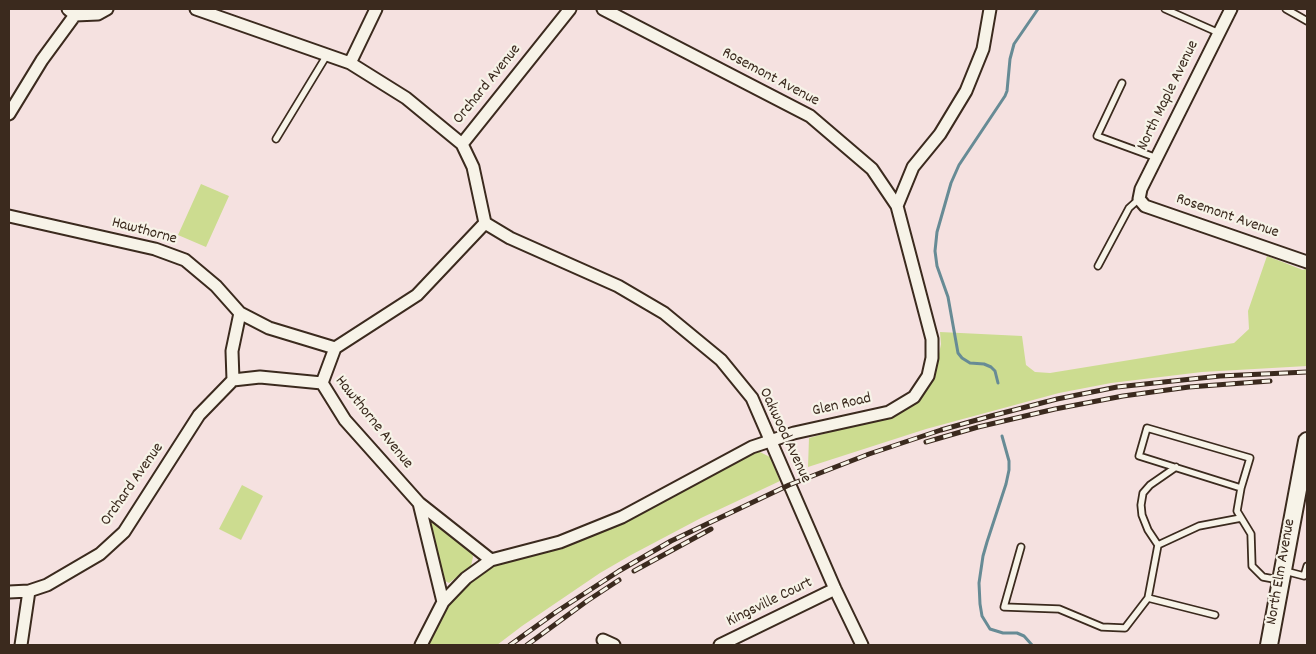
<!DOCTYPE html>
<html>
<head>
<meta charset="utf-8">
<style>
  body { margin:0 }
  #map { position:relative; width:1316px; height:654px; overflow:hidden; background:#f5e1e0; font-family:Dekko,sans-serif }
  canvas { display:block }
  .frame { position:absolute; inset:0; border:10px solid #3b2a1e; pointer-events:none }
</style>
</head>
<body>
<div id="map">
<canvas width="1316" height="654"></canvas>
<div class="frame"></div>
</div>
<script>
const context = document.querySelector('canvas').getContext('2d');
context.lineJoin = 'round';
function fill(path, color) {
  context.fillStyle = color;
  context.fill(path, 'evenodd');
}
function shape(rows) {
  const path = new Path2D();
  for (const r of rows) {
    path.moveTo(r[0], r[1]);
    for (let i = 2; i < r.length; i += 2) path.lineTo(r[i], r[i + 1]);
  }
  return path;
}
function strokePath(path, color, width, dash) {
  context.strokeStyle = color;
  context.lineWidth = width;
  context.lineCap = dash ? 'butt' : 'round';
  context.setLineDash(dash || []);
  context.stroke(path);
}
function write(font, color, halo, rows, align = 'center') {
  context.font = font + ' Dekko,sans-serif';
  context.lineWidth = 4.5;
  context.setLineDash([]);
  context.textBaseline = 'middle';
  context.strokeStyle = halo;
  context.fillStyle = color;
  for (const [text, x, y, turn = 0] of rows) {
    context.save();
    context.translate(x, y);
    context.rotate((+turn || 0) * Math.PI / 180);
    context.textAlign = isNaN(turn) ? turn : align;
    if (halo) context.strokeText(text, 0, 0);
    context.fillText(text, 0, 0);
    context.restore();
  }
}
fill(shape([
  [201,184,229,196,206,247,178,235],
  [1267,256,1303,270,1307,268,1307,366,1202,372,1111,383,1059,393,926,429,808,467,809,438,891,415,914,403,929,388,935,374,941,344,940,332,1022,336,1026,365,1035,372,1050,373,1234,343,1249,329,1248,311],
  [758,451,770,457,780,481,701,518,631,555,600,573,522,626,497,645,427,645,444,612,452,600,468,584,490,567,603,531,633,517,747,455],
  [242,485,263,496,241,540,219,529],
  [432,520,470,548,472,552,473,557,471,566,449,583,441,579,429,522]
]), '#ccdc90');
strokePath(shape([
  [998,383,995,371,991,367,984,364,970,363,962,358,958,353,948,297,937,266,935,251,937,232,951,183,959,165,1005,96,1007,91,1010,59,1014,44,1038,9],
  [1002,436,1009,461,1009,470,1006,484,987,542,983,556,979,583,980,604,982,616,990,629,1003,633,1017,633,1024,636,1032,645]
]), '#678b95', 3);
const lane = shape([
  [1165,9,1219,33],
  [1286,9,1307,21],
  [1122,83,1097,136,1157,158],
  [276,139,327,55],
  [1098,266,1129,208,1139,199],
  [1241,488,1250,458,1147,428,1139,456,1241,488,1237,511,1251,534,1252,566,1263,577,1279,580],
  [1158,545,1148,530,1142,515,1141,505,1143,493,1150,485,1176,467],
  [1021,547,1004,607,1059,609,1102,627,1125,628,1148,598],
  [1285,571,1304,576,1307,566],
  [1215,615,1148,598,1158,545,1199,526,1241,518]
]);
const street = shape([
  [68,9,75,15,98,14,107,9],
  [196,9,350,63,406,98,462,144,473,167,485,223],
  [603,9,810,116,872,169,897,206],
  [1231,9,1141,189,1139,199,1145,206,1307,262],
  [350,63,376,9],
  [9,114,42,60,75,15],
  [462,144,570,9],
  [9,216,155,249,185,260,216,286,240,313,269,328,335,348],
  [485,223,510,238,618,286,664,313,721,360,752,398,835,589,862,645],
  [233,380,260,377,322,383,345,420,419,503,443,602],
  [322,383,335,348,417,295,485,223],
  [419,503,491,560],
  [9,592,29,591],
  [603,640,614,645],
  [21,645,29,591,47,585,100,554,124,532,199,415,233,380,232,351,240,313],
  [421,645,443,602,466,578,491,560,560,542,622,517,752,447,794,433,889,412,914,397,928,376,932,358,932,339,897,206,913,167,940,134,966,91,983,49,990,9],
  [720,645,835,589]
]);
const secondary = shape([
  [1269,645,1307,441]
]);
strokePath(lane, '#3b2a1e', 9);
strokePath(street, '#3b2a1e', 15);
strokePath(secondary, '#3b2a1e', 20);
strokePath(lane, '#f7f3e8', 5.5);
strokePath(street, '#f7f3e8', 11);
strokePath(secondary, '#f7f3e8', 16);
const rail = shape([
  [926,442,978,427,1055,409,1123,396,1189,387,1270,381],
  [634,571,711,529],
  [510,645,556,612,619,571,671,541,789,485,869,454,941,430,991,416,1057,399,1117,387,1220,376,1307,372],
  [527,645,587,601,619,580]
]);
strokePath(rail, '#3b2a1e', 5);
strokePath(rail, '#f7f3e8', 3, [9]);
write('16px', '#3b2a1e', '#f7f3e8', [
  ["Rosemont Avenue",770,78,28],
  ["Orchard Avenue",488,85,-51],
  ["North Maple Avenue",1169,96,-64],
  ["Rosemont Avenue",1227,217,19],
  ["Hawthorne",144,232,15],
  ["Glen Road",842,406,-13],
  ["Hawthorne Avenue",373,423,51],
  ["Oakwood Avenue",784,436,65],
  ["Orchard Avenue",133,485,-55],
  ["North Elm Avenue",1282,572,-80],
  ["Kingsville Court",770,603,-26]
]);
</script>
</body>
</html>
